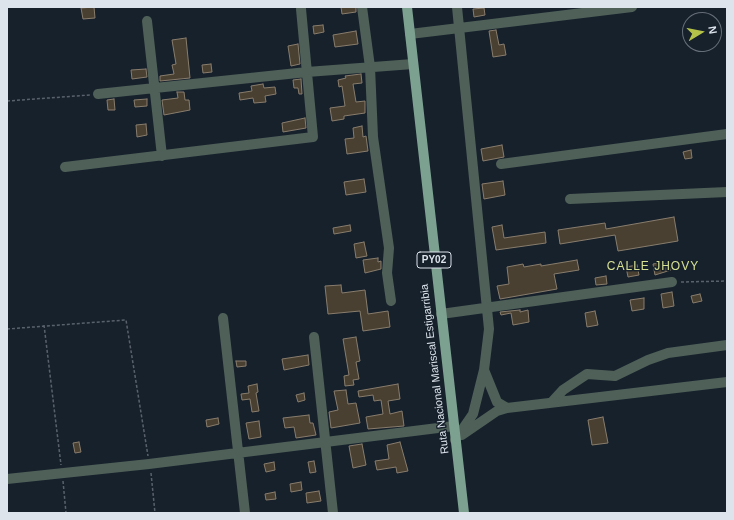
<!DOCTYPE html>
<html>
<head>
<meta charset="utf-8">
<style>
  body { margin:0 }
  #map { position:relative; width:734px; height:520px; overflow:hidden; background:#17212c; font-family:Helvetica,sans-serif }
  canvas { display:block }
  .frame { position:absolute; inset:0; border:8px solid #dde4ec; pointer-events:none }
  .north { position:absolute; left:682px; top:12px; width:40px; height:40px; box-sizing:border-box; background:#17212c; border:1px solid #666f79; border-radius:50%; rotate:80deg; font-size:11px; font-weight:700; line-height:16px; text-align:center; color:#dde4ec }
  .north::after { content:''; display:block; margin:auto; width:14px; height:18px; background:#b5c249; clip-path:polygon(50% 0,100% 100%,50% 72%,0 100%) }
</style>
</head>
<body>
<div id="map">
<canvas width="734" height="520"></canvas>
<div class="frame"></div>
<div class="north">N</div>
</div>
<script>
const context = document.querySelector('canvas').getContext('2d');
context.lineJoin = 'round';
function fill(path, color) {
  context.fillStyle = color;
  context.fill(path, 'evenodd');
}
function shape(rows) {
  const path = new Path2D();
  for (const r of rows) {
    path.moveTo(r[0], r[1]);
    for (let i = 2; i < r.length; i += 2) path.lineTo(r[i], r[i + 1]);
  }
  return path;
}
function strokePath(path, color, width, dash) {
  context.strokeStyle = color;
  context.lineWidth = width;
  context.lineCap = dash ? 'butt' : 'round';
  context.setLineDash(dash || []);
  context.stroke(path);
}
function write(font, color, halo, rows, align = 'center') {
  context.font = font + ' Helvetica,sans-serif';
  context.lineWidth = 3;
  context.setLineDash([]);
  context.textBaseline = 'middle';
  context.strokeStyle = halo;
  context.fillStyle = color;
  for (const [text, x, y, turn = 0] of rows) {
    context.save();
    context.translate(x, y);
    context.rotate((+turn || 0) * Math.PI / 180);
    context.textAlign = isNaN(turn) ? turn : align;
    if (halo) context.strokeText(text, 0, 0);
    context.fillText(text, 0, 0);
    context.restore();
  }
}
const building = shape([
  [94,7,95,18,83,19,81,8,94,7],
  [341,7,356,7,356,12,342,14,341,7],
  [484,8,485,15,474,17,473,9,484,8],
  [323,25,324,32,314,34,313,26,323,25],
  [496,30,499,45,504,44,506,55,493,57,489,31,496,30],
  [356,31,358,44,335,47,333,35,356,31],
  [186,38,190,78,160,81,160,76,174,74,172,65,176,64,172,40,186,38],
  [298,44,300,64,291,66,288,46,298,44],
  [211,64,212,72,203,73,202,65,211,64],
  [146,69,147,77,132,79,131,70,146,69],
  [361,74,362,83,353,84,356,102,365,101,365,113,344,116,344,119,332,121,330,108,345,106,342,86,339,87,338,80,346,78,345,76,361,74],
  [301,79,302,94,299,94,298,88,294,88,293,80,301,79],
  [263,84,264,88,275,87,276,94,265,96,266,102,254,103,253,98,240,100,239,93,252,91,251,86,263,84],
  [177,92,184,92,185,100,189,100,190,110,164,115,162,100,178,98,177,92],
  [114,99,115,110,108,110,107,100,114,99],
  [147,99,147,106,135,107,134,100,147,99],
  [305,118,306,128,283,132,282,123,305,118],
  [146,124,147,135,137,137,136,125,146,124],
  [362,126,363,137,366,136,368,151,347,154,345,139,354,138,353,128,362,126],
  [502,145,504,157,483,161,481,149,502,145],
  [691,150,692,158,685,159,683,152,691,150],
  [364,179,366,192,346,195,344,182,364,179],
  [503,181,505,195,484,199,482,184,503,181],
  [674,217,678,241,618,251,615,235,560,244,558,230,605,223,606,229,674,217],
  [350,225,351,231,334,234,333,228,350,225],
  [502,225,504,238,545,232,546,243,496,250,492,227,502,225],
  [364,242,367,256,356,258,354,244,364,242],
  [378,258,378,262,381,261,381,269,365,273,363,260,378,258],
  [577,260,579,270,554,274,557,289,500,299,497,286,509,284,507,267,523,264,524,267,541,264,541,266,577,260],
  [659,263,659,265,670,263,671,270,655,275,653,264,659,263],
  [637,265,639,275,628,277,626,267,637,265],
  [606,276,607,284,596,285,595,278,606,276],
  [341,285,342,293,365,290,368,314,388,311,390,327,363,331,360,311,328,314,325,286,341,285],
  [672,292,674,306,663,308,661,294,672,292],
  [700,294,702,301,693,303,691,296,700,294],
  [644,298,644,309,632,311,630,300,644,298],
  [520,310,520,312,528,310,529,322,513,325,511,313,501,315,500,312,520,310],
  [595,311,598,325,587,327,585,313,595,311],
  [356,337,360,361,356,362,359,379,353,380,354,385,345,386,344,376,349,375,343,339,356,337],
  [308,355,309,365,284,370,282,359,308,355],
  [236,361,246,361,246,366,237,367,236,361],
  [257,384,258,392,256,393,259,411,252,412,250,399,242,400,241,394,249,393,248,386,257,384],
  [398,384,400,399,388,401,390,414,402,411,404,426,368,429,366,417,383,414,381,400,374,401,373,395,359,397,358,391,398,384],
  [346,390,348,404,356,403,360,423,331,428,329,412,338,410,334,391,346,390],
  [304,393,305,400,298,402,296,395,304,393],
  [309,415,310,423,313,423,316,435,296,438,294,427,285,428,283,418,309,415],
  [603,417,608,443,592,445,588,420,603,417],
  [218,418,219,424,207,427,206,420,218,418],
  [259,421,261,437,249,439,246,423,259,421],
  [79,442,81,452,75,453,73,443,79,442],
  [400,442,408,471,397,473,396,467,377,470,375,461,389,459,387,445,400,442],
  [362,444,366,465,353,468,349,446,362,444],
  [314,461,316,472,310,473,308,462,314,461],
  [274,462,275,470,266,472,264,464,274,462],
  [301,482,302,490,291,492,290,484,301,482],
  [319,491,321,501,307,503,306,493,319,491],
  [275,492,276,499,266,500,265,494,275,492]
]);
fill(building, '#4a4032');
strokePath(building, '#887d6d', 1);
strokePath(shape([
  [7,101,90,95],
  [681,282,727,281],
  [44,325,61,465],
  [7,329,126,320,148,456],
  [151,473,155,513],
  [63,481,66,513]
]), '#59626c', 1.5, [3, 2]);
strokePath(shape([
  [362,7,370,67,373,137,389,248,387,273,391,301],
  [147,21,162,156],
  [410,34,632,7],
  [98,94,307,72,413,64],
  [501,164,727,134],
  [65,167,313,137,301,9],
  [570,199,727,192],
  [441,314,672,282],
  [223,318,245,513],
  [314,337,333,513],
  [484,370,497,402,507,408],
  [552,402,563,390,587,374,615,376,648,360,668,353,727,345],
  [462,435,497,411,507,408,727,382],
  [455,440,473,414,484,370,489,329,457,7],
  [7,479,149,464,454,426]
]), '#4f6058', 10);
strokePath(shape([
  [407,7,464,513]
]), '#7da191', 10);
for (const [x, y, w] of [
  [434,260,34]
]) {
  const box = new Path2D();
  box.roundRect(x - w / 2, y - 8, w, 16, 3);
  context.fillStyle = '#17212c';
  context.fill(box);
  strokePath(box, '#dde4ec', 1);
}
write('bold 10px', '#dde4ec', null, [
  ["PY02",434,260]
]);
write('11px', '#dde4ec', '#17212c', [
  ["Ruta Nacional Mariscal Estigarribia",435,369,-97]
]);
context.letterSpacing = '1px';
write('12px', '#d6e093', '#17212c', [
  ["CALLE JHOVY",653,267]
]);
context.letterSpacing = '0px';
</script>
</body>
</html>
